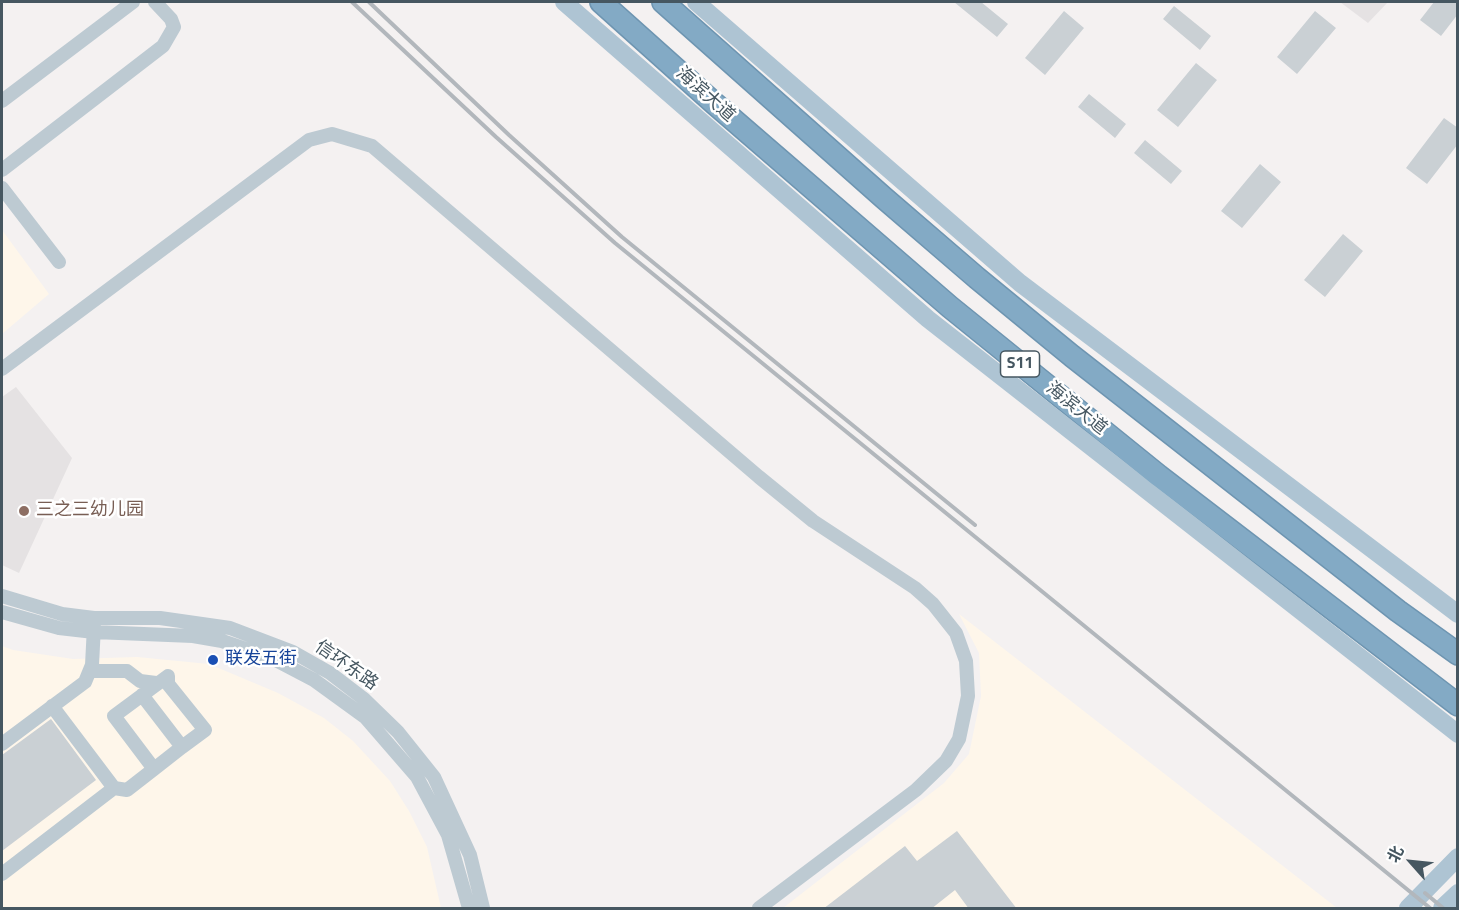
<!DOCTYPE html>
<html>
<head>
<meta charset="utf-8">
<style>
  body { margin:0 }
  #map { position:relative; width:1459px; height:910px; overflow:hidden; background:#f4f1f1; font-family:"Titillium Web","Noto Sans SC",sans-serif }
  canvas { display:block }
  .frame { position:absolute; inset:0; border:3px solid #465761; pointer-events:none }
  .north { position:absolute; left:1381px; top:832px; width:60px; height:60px; -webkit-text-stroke:4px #fff; paint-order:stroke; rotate:297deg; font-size:16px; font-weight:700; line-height:24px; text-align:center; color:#465761 }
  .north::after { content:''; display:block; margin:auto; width:21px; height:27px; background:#465761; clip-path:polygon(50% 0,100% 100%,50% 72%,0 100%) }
</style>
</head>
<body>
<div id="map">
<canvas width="1459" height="910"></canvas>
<div class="frame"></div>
<div class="north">北</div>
</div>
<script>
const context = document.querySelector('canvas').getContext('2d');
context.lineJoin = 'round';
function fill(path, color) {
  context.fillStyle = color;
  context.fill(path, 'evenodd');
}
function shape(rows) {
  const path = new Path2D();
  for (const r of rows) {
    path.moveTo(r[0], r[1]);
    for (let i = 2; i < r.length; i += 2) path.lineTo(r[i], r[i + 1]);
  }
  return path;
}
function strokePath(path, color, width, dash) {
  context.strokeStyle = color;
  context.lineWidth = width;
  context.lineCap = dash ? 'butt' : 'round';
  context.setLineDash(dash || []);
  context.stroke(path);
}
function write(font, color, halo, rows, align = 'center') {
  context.font = font + ' "Titillium Web","Noto Sans SC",sans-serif';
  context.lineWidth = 5;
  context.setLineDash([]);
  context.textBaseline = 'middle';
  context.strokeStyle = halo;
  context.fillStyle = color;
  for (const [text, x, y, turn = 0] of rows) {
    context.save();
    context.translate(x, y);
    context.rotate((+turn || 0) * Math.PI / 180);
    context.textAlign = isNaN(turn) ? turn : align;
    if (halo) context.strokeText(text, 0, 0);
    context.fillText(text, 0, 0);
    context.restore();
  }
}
fill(shape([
  [2,230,49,294,2,334],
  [959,614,1337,908,783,908,944,783,969,754,981,696,979,653],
  [2,646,13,650,73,659,137,657,209,664,278,693,324,718,353,741,390,781,409,811,427,847,441,908,2,908]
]), '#fef6ea');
fill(shape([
  [1340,2,1388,2,1368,23],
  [16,387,72,458,19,573,2,565,2,397]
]), '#e5e2e3');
fill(shape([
  [954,2,981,2,1008,24,997,37],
  [1434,2,1458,2,1458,14,1441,36,1420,20],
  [1174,6,1211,36,1200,50,1163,19],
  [1064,11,1084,28,1045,75,1025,58],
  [1315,11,1336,28,1297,74,1277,57],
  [1196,63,1217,80,1178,127,1157,110],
  [1089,94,1126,124,1115,138,1078,107],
  [1444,118,1458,128,1458,144,1427,184,1406,168],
  [1145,140,1182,171,1171,184,1134,153],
  [1260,164,1281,182,1242,228,1221,211],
  [1343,234,1363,251,1325,297,1304,280],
  [51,719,96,780,2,851,2,755],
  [957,831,1017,909,969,909,955,890,931,909,823,909,905,846,917,861]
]), '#cad0d4');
const highway = shape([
  [601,2,715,104,950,307,1159,476,1458,705],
  [663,2,884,198,977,278,1072,356,1398,611,1458,654]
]);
strokePath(highway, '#6e95b1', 24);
strokePath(shape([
  [2,101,133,2],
  [2,170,163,46,174,27,171,19,155,2],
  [2,188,59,262],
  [2,369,309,140,332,134,372,146,759,477,813,521,915,588,933,604,956,633,966,661,968,696,959,739,946,761,916,790,759,908],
  [2,596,62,614,94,618,160,618,230,628,293,652,330,673,364,699,398,732,434,777,470,855,483,908],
  [2,612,59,628,94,632,193,636,222,641,272,658,314,680,365,717,417,777,448,835,469,908],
  [90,671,127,671,140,681,156,683],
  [142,695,182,747],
  [52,706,114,788,127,790,154,769,182,747,205,730,168,684,168,676,114,716,154,769],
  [2,744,85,682,92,665,94,626],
  [2,874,114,788]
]), '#bdcad2', 14);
strokePath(shape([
  [564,2,928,319,1458,734],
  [696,2,1020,283,1458,614],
  [1408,908,1458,857],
  [1442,908,1458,893]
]), '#aec4d3', 18);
strokePath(highway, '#83aac5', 21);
strokePath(shape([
  [352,2,496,137,615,243,1430,908],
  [369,2,509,135,622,237,975,525],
  [1425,893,1443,908]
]), '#b2b7bc', 4);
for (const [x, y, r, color] of [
  [24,511,6,"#8d6e63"],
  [213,660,6,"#1a4fb4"]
]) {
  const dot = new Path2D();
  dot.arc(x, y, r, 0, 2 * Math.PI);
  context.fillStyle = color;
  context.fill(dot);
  strokePath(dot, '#fff', 2);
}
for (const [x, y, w] of [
  [1020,364,39]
]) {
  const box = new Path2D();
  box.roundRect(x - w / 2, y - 13, w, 26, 4.5);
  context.fillStyle = '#fff';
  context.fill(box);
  strokePath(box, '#465761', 1.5);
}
write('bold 16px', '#465761', null, [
  ["S11",1020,364]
]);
write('18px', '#465761', '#fff', [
  ["海滨大道",705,95,42],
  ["海滨大道",1076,409,39],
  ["信环东路",346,666,35]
]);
write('18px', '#785e54', '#fff', [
  ["三之三幼儿园",36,511]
], 'left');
write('18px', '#164399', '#fff', [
  ["联发五街",225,660]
], 'left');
</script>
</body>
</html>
